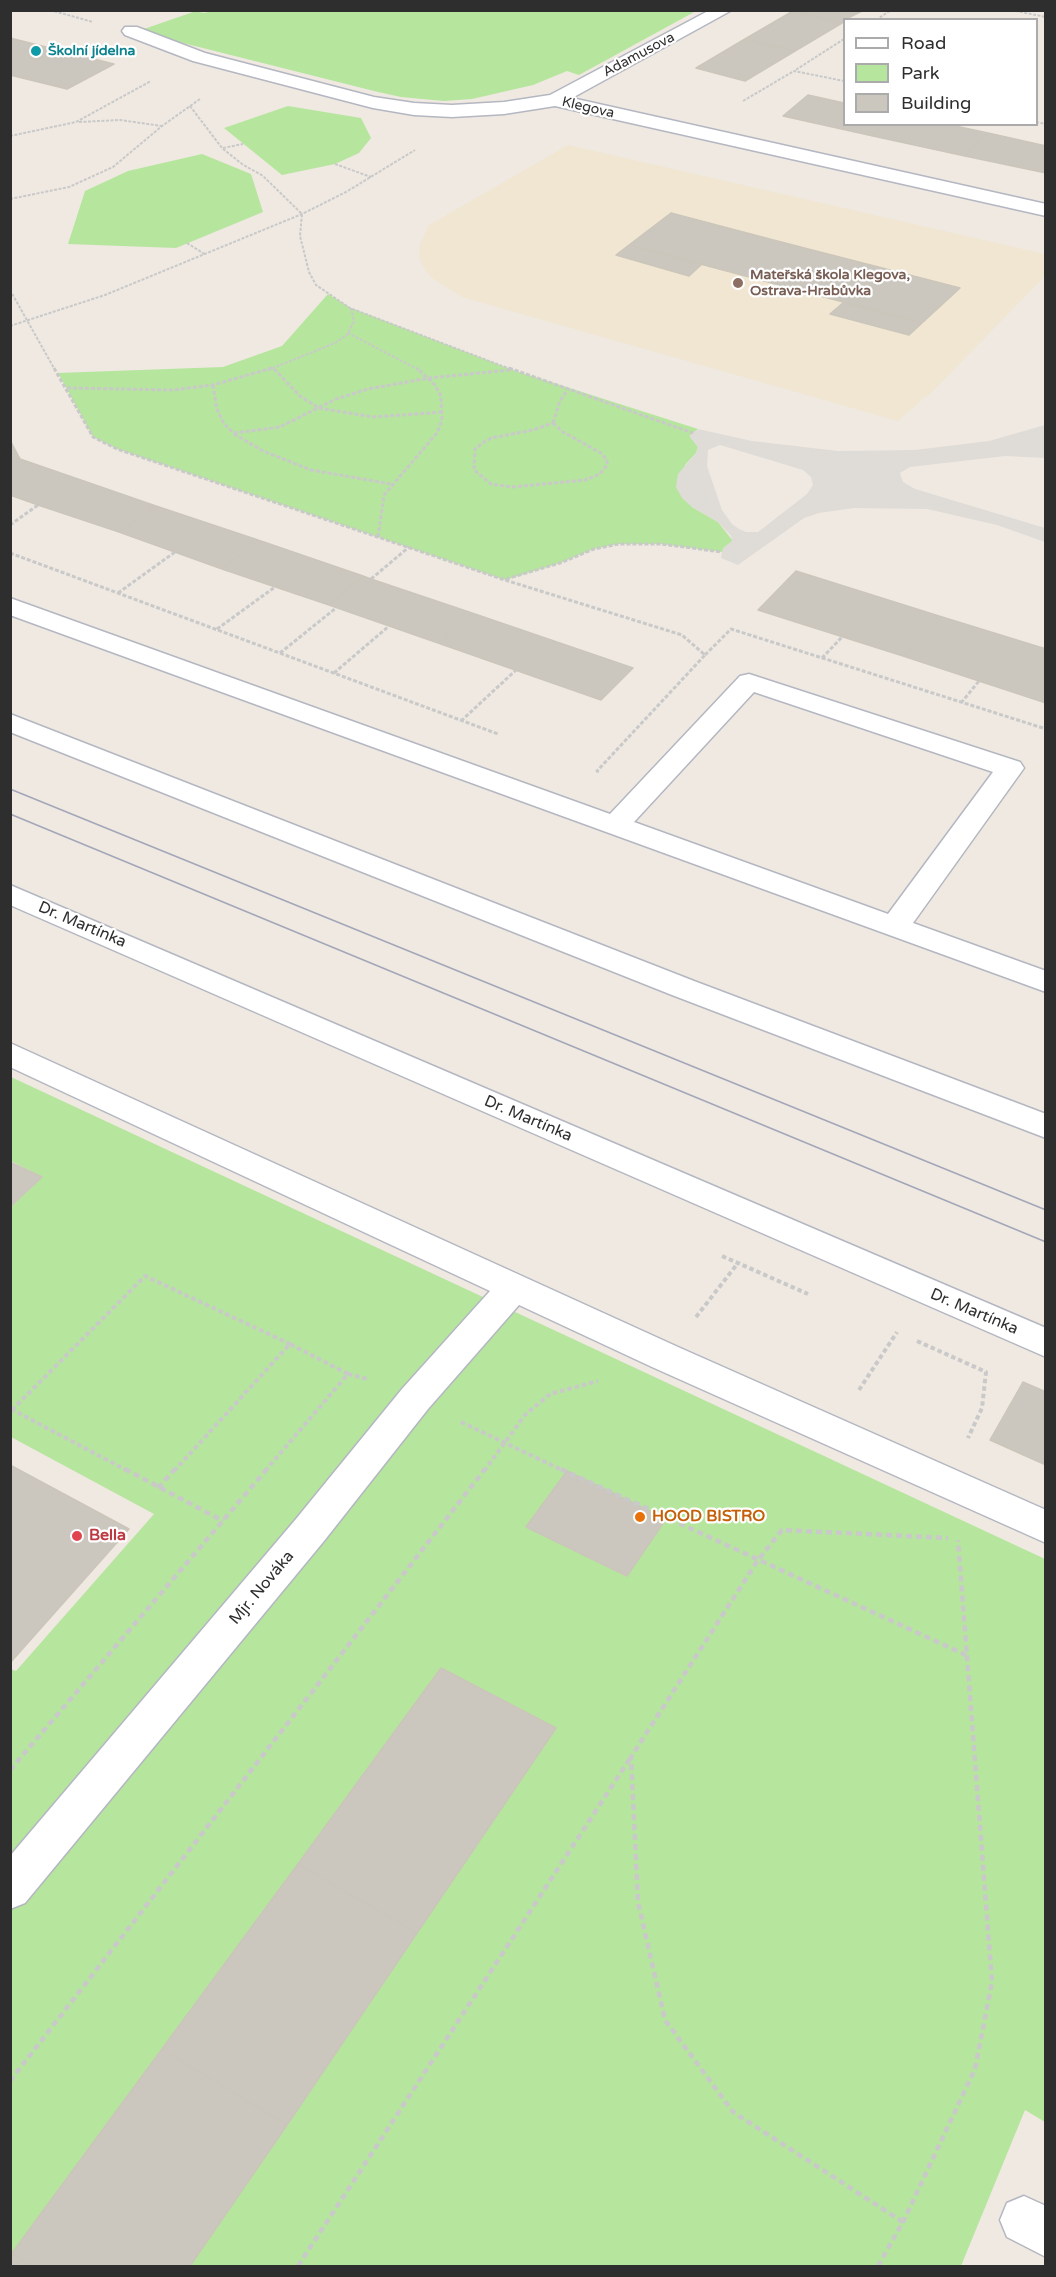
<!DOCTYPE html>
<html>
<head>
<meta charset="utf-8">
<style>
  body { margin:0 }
  #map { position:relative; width:1056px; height:2277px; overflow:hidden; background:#efe9e1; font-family:"Varela Round",sans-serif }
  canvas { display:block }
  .frame { position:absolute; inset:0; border:12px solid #2e2e2e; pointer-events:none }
  .legend { position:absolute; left:843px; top:18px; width:195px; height:108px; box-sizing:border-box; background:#fff; border:2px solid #ababab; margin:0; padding:8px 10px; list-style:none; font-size:18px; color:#2e2e2e }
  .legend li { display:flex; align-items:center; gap:12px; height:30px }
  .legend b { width:30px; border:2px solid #ababab }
</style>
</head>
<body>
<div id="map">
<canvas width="1056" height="2277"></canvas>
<div class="frame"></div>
<ul class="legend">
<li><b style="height:8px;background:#fff"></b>Road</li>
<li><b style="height:16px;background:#b6e59e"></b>Park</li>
<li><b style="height:16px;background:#cbc7bf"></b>Building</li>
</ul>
</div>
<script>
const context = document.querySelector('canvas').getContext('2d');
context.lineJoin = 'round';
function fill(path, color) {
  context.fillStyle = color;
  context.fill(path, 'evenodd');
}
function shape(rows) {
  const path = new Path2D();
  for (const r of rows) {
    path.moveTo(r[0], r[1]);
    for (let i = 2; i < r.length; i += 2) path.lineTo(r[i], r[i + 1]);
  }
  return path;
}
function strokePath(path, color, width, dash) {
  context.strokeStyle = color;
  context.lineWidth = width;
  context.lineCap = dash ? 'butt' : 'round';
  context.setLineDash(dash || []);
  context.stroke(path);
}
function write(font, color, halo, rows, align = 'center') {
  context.font = font + ' "Varela Round",sans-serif';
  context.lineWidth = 4.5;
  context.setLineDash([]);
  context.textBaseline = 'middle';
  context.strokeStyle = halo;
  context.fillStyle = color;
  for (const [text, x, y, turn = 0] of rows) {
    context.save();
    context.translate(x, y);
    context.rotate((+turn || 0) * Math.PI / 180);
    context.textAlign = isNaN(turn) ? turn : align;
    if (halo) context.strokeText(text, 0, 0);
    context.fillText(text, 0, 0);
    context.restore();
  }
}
fill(shape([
  [568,145,1045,254,1046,275,928,396,926,396,898,421,462,297,432,278,424,268,419,257,420,244,429,225]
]), '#f0e6d1');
fill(shape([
  [215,11,215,10,696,11,579,75,567,71,533,85,472,99,444,101,401,97,378,92,171,40,144,29,196,11,203,13],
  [288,106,361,118,371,138,359,153,335,164,282,175,224,128],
  [202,154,251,174,263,212,176,248,68,244,85,191,128,171],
  [328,294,351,308,513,370,698,429,690,436,698,447,696,453,685,465,692,507,718,522,733,541,722,552,661,544,618,544,594,549,560,563,505,580,117,449,93,437,58,373,223,367,282,346],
  [11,1077,1045,1559,1045,2122,1025,2110,961,2266,11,2266,10,1669,16,1671,154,1514,11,1437,11,1207,42,1177,11,1161]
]), '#b6e59e');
fill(shape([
  [1045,425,1045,458,1005,456,910,467,900,473,903,482,915,489,1045,528,1045,542,997,525,927,509,854,508,819,513,804,518,738,565,721,558,723,548,732,541,731,536,718,522,692,507,682,498,676,487,678,474,696,453,698,447,689,436,698,429,752,441,838,451,915,450,989,441],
  [720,445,803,470,811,477,813,485,807,494,758,532,746,532,739,529,732,524,722,510,707,466,708,450]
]), '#dfdcd8');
const building = shape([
  [864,10,844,20,842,23,793,11,864,10],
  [793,11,842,23,795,51,745,39,793,11],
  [10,38,114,64,67,89,10,75,10,38],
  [745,39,795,51,745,81,696,68,745,39],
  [808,95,844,103,844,124,886,124,873,136,783,116,808,95],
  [886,124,946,124,988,133,965,156,873,136,886,124],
  [988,133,1046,146,1046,173,965,156,988,133],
  [671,213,781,242,960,288,922,323,629,245,671,213],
  [629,245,702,264,689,276,616,255,629,245],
  [844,302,919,322,922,323,909,335,830,314,844,302],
  [10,440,20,459,10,460,10,440],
  [20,459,156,506,119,532,38,505,10,495,10,460,20,459],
  [156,506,258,540,222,569,119,532,156,506],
  [258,540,363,576,329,605,222,569,258,540],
  [796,571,939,616,903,656,758,610,796,571],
  [363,576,371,579,472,613,438,643,329,605,363,576],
  [472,613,633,668,601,700,438,643,472,613],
  [939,616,1046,649,1046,703,903,656,939,616],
  [10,1162,42,1177,10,1207,10,1162],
  [1023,1382,1046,1392,1046,1465,990,1440,1023,1382],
  [10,1465,129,1529,10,1663,10,1465],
  [567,1471,666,1519,627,1576,526,1527,567,1471],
  [441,1668,556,1728,417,1933,298,1864,441,1668],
  [298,1864,417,1933,287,2125,162,2049,298,1864],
  [162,2049,287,2125,190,2266,31,2266,12,2253,162,2049],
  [12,2253,31,2266,10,2266,12,2253]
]);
fill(building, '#cbc7bf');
strokePath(building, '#cbc5ba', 1.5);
const minor = shape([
  [710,10,732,10,572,98,1046,204,1046,216,555,106,504,114,452,117,414,115,373,108,193,61,125,35,122,31,125,27,137,27,205,53,374,97,414,103,452,105,504,102,550,95,710,10],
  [10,598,610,814,740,676,749,674,1020,762,1024,768,913,923,1046,971,1046,992,10,615,10,598],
  [754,692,993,772,888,914,634,822,754,692],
  [10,714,694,981,1046,1114,1046,1138,672,995,10,732,10,714],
  [10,885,1046,1328,1046,1357,10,905,10,885],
  [10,1043,678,1347,1046,1510,1046,1543,652,1367,519,1305,428,1409,324,1541,25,1903,10,1909,10,1856,296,1519,402,1389,490,1291,10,1067,10,1043],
  [1024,2196,1046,2206,1046,2257,1007,2237,1000,2220,1007,2203,1024,2196]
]);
strokePath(minor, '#b4b7c1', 3);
strokePath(shape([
  [50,10,93,22],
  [1011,10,1046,17],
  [876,20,891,10],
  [844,39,794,71,844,81],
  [743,101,794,71],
  [190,106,222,148,242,164,263,176,302,214,300,236,309,272,316,285,350,308,513,370],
  [79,122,120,120,162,126],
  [1036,122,1046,124],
  [10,136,76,122,151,81],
  [223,148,243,144],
  [335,164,371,177],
  [10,199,69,187,113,167,162,126,200,99],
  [187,243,206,255],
  [10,290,55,370],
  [10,326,105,295,302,214,346,192,415,150],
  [348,333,419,370],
  [268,370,335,343,347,335,354,321,351,308]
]), '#c9c9c9', 2, [3, 1.5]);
strokePath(shape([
  [54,368,93,437,117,449,505,580,682,635,705,655,597,771,600,772],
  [509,368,693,433],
  [274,369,301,397,319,408,373,417,443,412],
  [213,385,217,409,224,424,234,433,280,427,336,399,368,389,429,378,510,370],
  [67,388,173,390,213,385,272,368],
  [553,423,563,432,601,453,607,460,607,465,600,474,585,480,512,487,491,484,474,470,475,449,484,442,491,438,533,430,553,423],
  [553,423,560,401,568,389],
  [234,434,263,451,311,470,391,484],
  [10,525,38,505],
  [378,537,384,495,437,433,442,420,441,396,435,385,417,368],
  [10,553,498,734],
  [371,579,409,547],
  [506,579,560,563,594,549,619,544,661,544,722,552],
  [118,593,175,552],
  [217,629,275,587],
  [280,653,336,608],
  [705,655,731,629,1046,729],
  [822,658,842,637],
  [334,673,389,626],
  [961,703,979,681],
  [461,721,516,670]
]), '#c9c9c9', 3, [4, 2]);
strokePath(shape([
  [722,1256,808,1294],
  [696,1317,738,1263],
  [917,1341,986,1372,982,1408,968,1438],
  [859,1390,897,1332],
  [11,1409,128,1471],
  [12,1410,145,1276,290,1344],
  [461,1422,564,1471],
  [174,1471,290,1344,348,1374],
  [265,1471,348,1374,367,1379],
  [484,1471,525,1415,550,1394,598,1381]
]), '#c9c9c9', 4, [4.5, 3]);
strokePath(shape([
  [125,1469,223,1521],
  [561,1469,966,1655],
  [158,1488,175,1469],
  [10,1770,267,1469],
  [10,2081,485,1469],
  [903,2222,733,2112,665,2020,638,1902,631,1757,758,1560,782,1530,948,1538],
  [298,2266,631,1757],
  [878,2266,903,2222,975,2069,992,1982,958,1540]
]), '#c9c9c9', 4.5, [6, 4]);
fill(minor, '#fff');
strokePath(shape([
  [10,789,1046,1210],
  [10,814,1046,1242]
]), '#a3a6b8', 1.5);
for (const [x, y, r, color] of [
  [36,51,6,"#0f9aa8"],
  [738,283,6,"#8d6e63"],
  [640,1517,6,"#e8710a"],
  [77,1536,6,"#e0444e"]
]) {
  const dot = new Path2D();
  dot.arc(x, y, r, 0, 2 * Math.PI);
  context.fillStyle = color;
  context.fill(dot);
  strokePath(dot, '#fff', 2);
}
write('bold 14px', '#0d838f', '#fff', [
  ["Školní jídelna",48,51]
], 'left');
write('14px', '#2e2e2e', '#fff', [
  ["Adamusova",639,55,-28],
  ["Klegova",588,108,13]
]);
write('bold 14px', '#785e54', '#fff', [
  ["Mateřská škola Klegova,",750,275],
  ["Ostrava-Hrabůvka",750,291]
], 'left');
write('16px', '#2e2e2e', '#fff', [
  ["Dr. Martínka",82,925,23],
  ["Dr. Martínka",528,1119,23],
  ["Dr. Martínka",974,1312,23],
  ["Mjr. Nováka",262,1588,-50]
]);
write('bold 16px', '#c56008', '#fff', [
  ["HOOD BISTRO",652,1517]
], 'left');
write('bold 16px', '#be3a42', '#fff', [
  ["Bella",89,1536]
], 'left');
</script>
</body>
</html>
